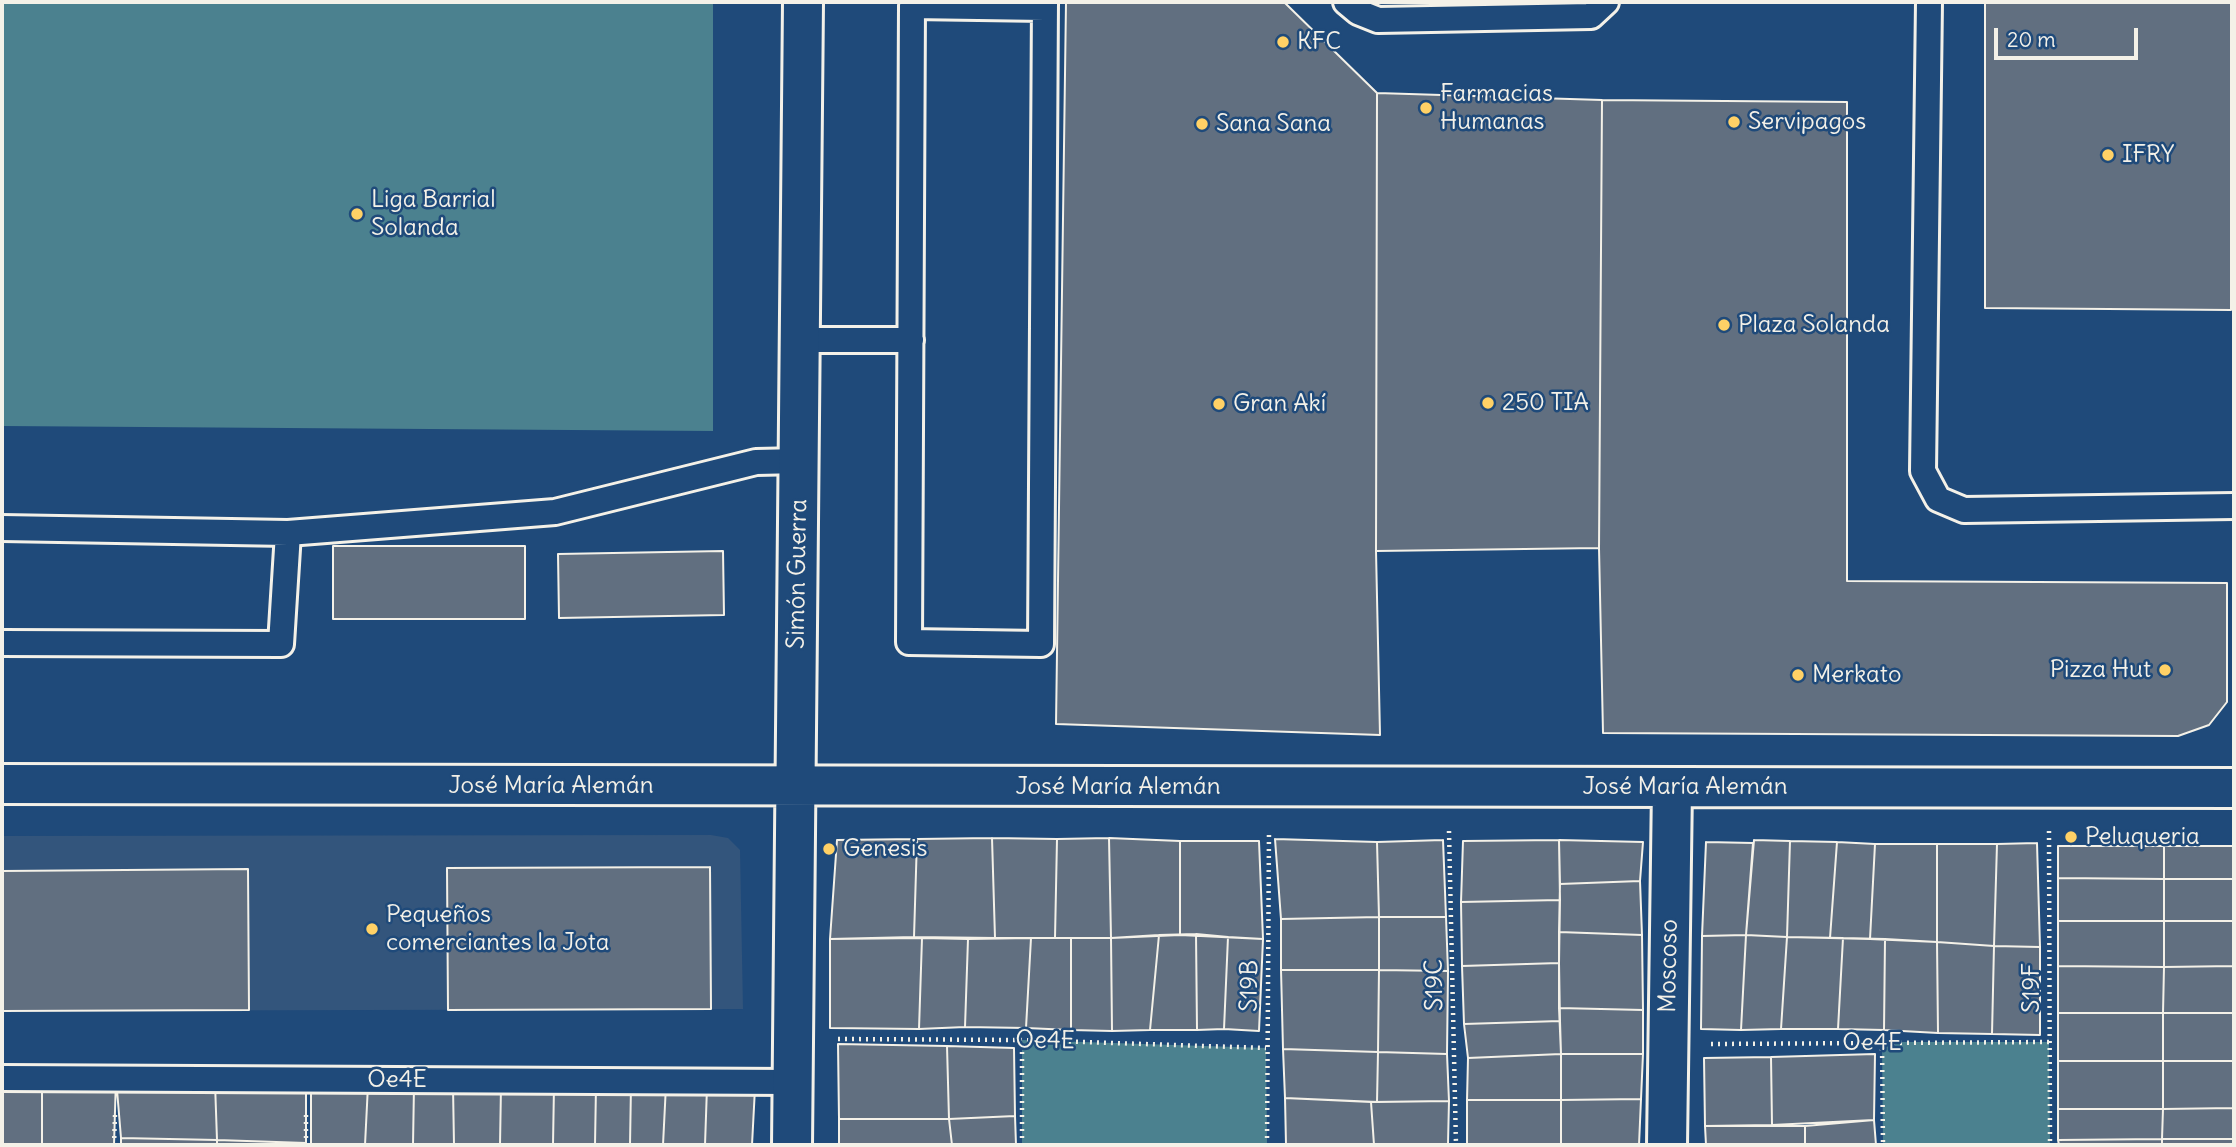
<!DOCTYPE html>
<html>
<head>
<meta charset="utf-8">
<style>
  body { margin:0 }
  #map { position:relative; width:2236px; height:1147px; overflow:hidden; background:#1f4a7a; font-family:Delius,sans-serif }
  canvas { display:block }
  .frame { position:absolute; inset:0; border:4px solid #f4f1e8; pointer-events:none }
  .scale { position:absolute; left:1994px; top:28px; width:144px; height:32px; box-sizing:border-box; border:4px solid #f4f1e8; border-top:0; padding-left:9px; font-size:21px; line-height:24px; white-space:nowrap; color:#f4f1e8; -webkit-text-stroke:5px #1f4a7a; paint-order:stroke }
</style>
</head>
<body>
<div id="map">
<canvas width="2236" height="1147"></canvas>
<div class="frame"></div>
<div class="scale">20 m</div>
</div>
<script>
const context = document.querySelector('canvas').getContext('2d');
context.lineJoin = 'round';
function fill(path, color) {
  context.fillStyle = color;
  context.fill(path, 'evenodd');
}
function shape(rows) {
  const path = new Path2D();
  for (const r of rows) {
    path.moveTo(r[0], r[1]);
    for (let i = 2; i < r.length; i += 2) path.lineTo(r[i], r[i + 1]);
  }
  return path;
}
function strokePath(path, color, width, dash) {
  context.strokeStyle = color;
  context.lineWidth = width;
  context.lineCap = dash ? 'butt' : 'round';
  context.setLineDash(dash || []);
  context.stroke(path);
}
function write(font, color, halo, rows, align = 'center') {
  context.font = font + ' Delius,sans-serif';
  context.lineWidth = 5;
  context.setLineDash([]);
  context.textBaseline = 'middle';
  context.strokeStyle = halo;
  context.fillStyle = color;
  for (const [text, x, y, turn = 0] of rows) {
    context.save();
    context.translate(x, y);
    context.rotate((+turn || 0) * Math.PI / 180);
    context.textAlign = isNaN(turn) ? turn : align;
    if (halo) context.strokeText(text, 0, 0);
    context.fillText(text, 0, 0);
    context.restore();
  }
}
fill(shape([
  [711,835,728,838,740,850,743,1009,2,1011,2,836]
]), '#33557c');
fill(shape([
  [2,2,713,2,713,431,2,426],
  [1022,1040,1266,1048,1267,1145,1022,1145],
  [1882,1042,2049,1042,2050,1145,1883,1145]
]), '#4b818f');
const building = shape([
  [1066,2,1284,2,1377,93,1376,551,1380,735,1056,724,1066,2],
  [1985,2,2231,2,2231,310,1985,308,1985,2],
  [1377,93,1602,100,1599,548,1376,551,1377,93],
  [1602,100,1847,102,1847,581,2227,583,2227,702,2209,725,2178,736,1603,733,1599,548,1602,100],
  [333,546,525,546,525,619,333,619,333,546],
  [723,551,724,615,559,618,558,554,723,551],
  [992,838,995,938,914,937,917,839,992,838],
  [992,838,1057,839,1055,938,995,938,992,838],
  [1109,838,1111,938,1055,938,1057,839,1109,838],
  [1109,838,1180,841,1180,935,1111,938,1109,838],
  [917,839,914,937,830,939,837,840,917,839],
  [1275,839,1377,842,1379,917,1281,919,1275,839],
  [1443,840,1446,917,1379,917,1377,842,1443,840],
  [1559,840,1560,900,1461,902,1463,841,1559,840],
  [1559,840,1643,842,1640,881,1560,884,1559,840],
  [1754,840,1790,841,1787,937,1746,935,1754,840],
  [1180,841,1259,841,1263,939,1180,935,1180,841],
  [1790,841,1837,842,1830,938,1787,937,1790,841],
  [1706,842,1753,843,1746,935,1702,936,1706,842],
  [1837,842,1875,844,1870,939,1830,938,1837,842],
  [2037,843,2040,947,1994,946,1997,844,2037,843],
  [1875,844,1937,844,1937,942,1870,939,1875,844],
  [1937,844,1997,844,1994,946,1937,942,1937,844],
  [2058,846,2164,846,2164,879,2058,878,2058,846],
  [2164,846,2234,846,2234,879,2164,879,2164,846],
  [710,867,711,1009,448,1010,447,868,710,867],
  [248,869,249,1010,2,1011,2,871,248,869],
  [2058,878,2164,879,2164,921,2058,921,2058,878],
  [2164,879,2234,879,2234,921,2164,921,2164,879],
  [1640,881,1642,935,1559,932,1560,884,1640,881],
  [1560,900,1559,963,1462,966,1461,902,1560,900],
  [1379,917,1379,970,1281,970,1281,919,1379,917],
  [1379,917,1446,917,1448,971,1379,970,1379,917],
  [2058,921,2164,921,2164,967,2058,966,2058,921],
  [2164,921,2234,921,2234,966,2164,967,2164,921],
  [1559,932,1642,935,1643,1010,1559,1008,1559,932],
  [1196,934,1228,937,1224,1029,1197,1030,1196,934],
  [1196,934,1197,1030,1150,1030,1159,935,1196,934],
  [1159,935,1150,1030,1112,1031,1111,938,1159,935],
  [1746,935,1787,937,1781,1029,1741,1030,1746,935],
  [1746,935,1741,1030,1701,1029,1702,936,1746,935],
  [1228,937,1263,939,1259,1031,1224,1029,1228,937],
  [1787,937,1843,938,1838,1029,1781,1029,1787,937],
  [922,938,968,939,965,1027,919,1029,922,938],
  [922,938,919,1029,830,1028,830,939,922,938],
  [1031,938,1071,938,1071,1030,1026,1028,1031,938],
  [1031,938,1026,1028,965,1027,968,939,1031,938],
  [1071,938,1111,938,1112,1031,1071,1030,1071,938],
  [1843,938,1885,939,1884,1030,1838,1029,1843,938],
  [1885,939,1937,942,1938,1033,1884,1030,1885,939],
  [1937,942,1994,946,1992,1034,1938,1033,1937,942],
  [1994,946,2040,947,2040,1035,1992,1034,1994,946],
  [1559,963,1560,1021,1464,1024,1462,966,1559,963],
  [2058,966,2164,967,2163,1013,2058,1013,2058,966],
  [2234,966,2234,1013,2163,1013,2164,967,2234,966],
  [1281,970,1379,970,1378,1052,1283,1049,1281,970],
  [1379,970,1448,971,1447,1054,1378,1052,1379,970],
  [1559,1008,1643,1010,1643,1054,1561,1054,1559,1008],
  [2058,1013,2163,1013,2163,1061,2058,1061,2058,1013],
  [2163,1013,2234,1013,2234,1061,2163,1061,2163,1013],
  [1560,1021,1561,1054,1468,1058,1464,1024,1560,1021],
  [838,1044,947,1046,949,1119,839,1119,838,1044],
  [947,1046,1014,1048,1015,1116,949,1119,947,1046],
  [1283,1049,1378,1052,1377,1102,1285,1098,1283,1049],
  [1378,1052,1447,1054,1449,1101,1377,1102,1378,1052],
  [1561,1054,1643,1054,1641,1099,1561,1100,1561,1054],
  [1561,1054,1561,1100,1467,1100,1468,1058,1561,1054],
  [1875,1054,1874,1120,1772,1125,1771,1057,1875,1054],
  [1771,1057,1772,1125,1705,1126,1704,1058,1771,1057],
  [2058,1061,2163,1061,2163,1109,2058,1109,2058,1061],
  [2163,1061,2234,1061,2234,1108,2163,1109,2163,1061],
  [116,1078,215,1083,217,1140,121,1138,116,1078],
  [116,1078,114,1145,42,1145,42,1084,116,1078],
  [306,1080,306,1143,217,1140,215,1083,306,1080],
  [42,1084,42,1145,2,1145,2,1085,42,1084],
  [311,1085,368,1085,365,1145,311,1145,311,1085],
  [368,1085,414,1086,413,1145,365,1145,368,1085],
  [631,1085,666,1085,663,1145,630,1145,631,1085],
  [631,1085,630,1145,595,1145,596,1086,631,1085],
  [666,1085,707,1087,705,1145,663,1145,666,1085],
  [414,1086,453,1087,454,1145,413,1145,414,1086],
  [501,1086,554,1086,553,1145,500,1145,501,1086],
  [501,1086,500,1145,454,1145,453,1087,501,1086],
  [554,1086,596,1086,595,1145,553,1145,554,1086],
  [707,1087,755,1088,752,1145,705,1145,707,1087],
  [1285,1098,1371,1102,1374,1145,1286,1145,1285,1098],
  [1641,1099,1639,1145,1561,1145,1561,1100,1641,1099],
  [1467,1100,1561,1100,1561,1145,1467,1145,1467,1100],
  [1449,1101,1448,1144,1374,1145,1371,1102,1449,1101],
  [2234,1108,2234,1139,2162,1139,2163,1109,2234,1108],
  [2058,1109,2163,1109,2162,1139,2058,1140,2058,1109],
  [1015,1116,1016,1145,952,1145,949,1119,1015,1116],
  [839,1119,949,1119,952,1145,839,1145,839,1119],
  [1874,1120,1876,1145,1805,1145,1805,1126,1874,1120],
  [1705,1126,1805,1126,1805,1145,1706,1145,1705,1126],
  [121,1138,217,1140,217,1145,121,1145,121,1138],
  [2162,1139,2234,1139,2234,1145,2162,1145,2162,1139],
  [2162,1139,2162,1145,2059,1145,2058,1140,2162,1139],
  [217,1140,306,1143,306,1145,217,1145,217,1140]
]);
fill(building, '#616f80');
strokePath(building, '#f4f1e8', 2);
const lane = shape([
  [1346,2,1358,12,1378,20,1591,16,1606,2],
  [1929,2,1923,471,1938,499,1964,510,2234,506],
  [1045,8,912,6,909,642,1041,644,1045,2],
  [800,340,911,340],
  [2,528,288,533],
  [2,643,281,644,288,533,555,512,756,462,800,461],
  [2,1078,792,1082]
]);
const street = shape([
  [2,784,2234,788],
  [792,1145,803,2],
  [1667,1145,1672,787]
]);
strokePath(lane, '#f4f1e8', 30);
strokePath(street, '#f4f1e8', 44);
strokePath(shape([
  [1449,831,1456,1145],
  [2049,831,2050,1145],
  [838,1039,1022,1040,1266,1048],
  [1882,1042,1883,1145],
  [1711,1044,2049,1042],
  [114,1145,115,1115],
  [306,1145,306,1115],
  [1022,1145,1022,1040],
  [1267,1145,1269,831]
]), '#f4f1e8', 4.5, [2, 5]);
strokePath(lane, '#1f4a7a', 24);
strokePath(street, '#1f4a7a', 38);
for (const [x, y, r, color] of [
  [1283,42,7,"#ffd166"],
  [1426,108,7,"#ffd166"],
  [1734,122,7,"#ffd166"],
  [1202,124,7,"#ffd166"],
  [2108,155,7,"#ffd166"],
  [357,214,7,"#ffd166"],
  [1724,325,7,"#ffd166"],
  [1488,403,7,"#ffd166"],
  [1219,404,7,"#ffd166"],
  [2165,670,7,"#ffd166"],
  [1798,675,7,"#ffd166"],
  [2071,837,7,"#ffd166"],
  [829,849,7,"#ffd166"],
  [372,929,7,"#ffd166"]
]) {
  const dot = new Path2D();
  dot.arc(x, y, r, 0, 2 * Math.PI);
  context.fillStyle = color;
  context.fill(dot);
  strokePath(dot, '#1f4a7a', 2.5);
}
write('24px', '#f4f1e8', '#1f4a7a', [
  ["KFC",1297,42],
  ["Farmacias",1440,94],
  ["Humanas",1440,122],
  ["Servipagos",1748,122],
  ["Sana Sana",1216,124],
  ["IFRY",2122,155],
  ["Liga Barrial",371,200],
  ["Solanda",371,228],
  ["Plaza Solanda",1738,325],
  ["250 TIA",1502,403],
  ["Gran Akí",1233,404],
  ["Pizza Hut",2151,670,"right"],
  ["Merkato",1812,675],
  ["Peluqueria",2085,837],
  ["Genesis",843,849],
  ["Pequeños",386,915],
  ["comerciantes la Jota",386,943]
], 'left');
write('24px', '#f4f1e8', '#1f4a7a', [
  ["Simón Guerra",798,574,-89],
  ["José María Alemán",551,786],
  ["José María Alemán",1118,787],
  ["José María Alemán",1685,787],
  ["Moscoso",1669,966,-89],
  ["S19C",1435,985,-91],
  ["S19B",1250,986,-89],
  ["S19F",2032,988,-90],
  ["Oe4E",1045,1041,1],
  ["Oe4E",1872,1043],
  ["Oe4E",397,1080]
]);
</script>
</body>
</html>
